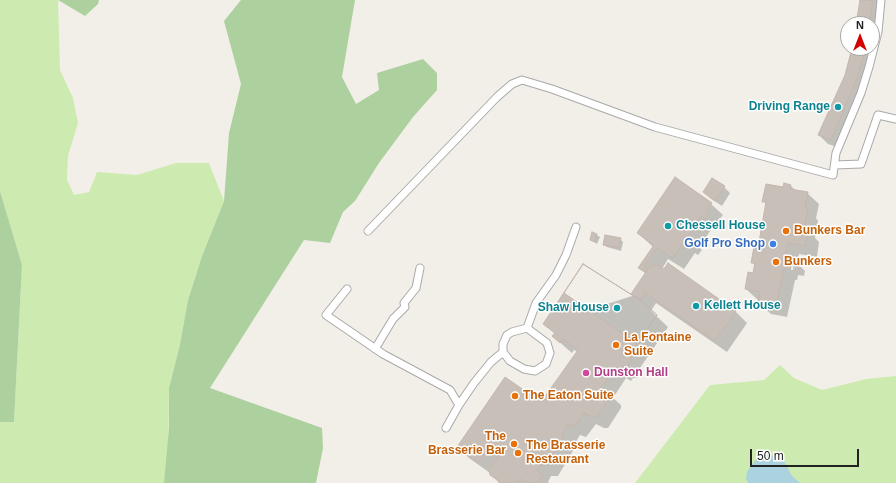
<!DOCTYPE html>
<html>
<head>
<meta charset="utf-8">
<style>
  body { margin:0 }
  #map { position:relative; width:896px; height:483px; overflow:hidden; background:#f2efe9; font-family:Helvetica,sans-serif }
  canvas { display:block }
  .north { position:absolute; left:840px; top:16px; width:40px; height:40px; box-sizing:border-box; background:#fff; border:1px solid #a7a7a7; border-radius:50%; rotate:0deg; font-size:11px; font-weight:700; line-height:16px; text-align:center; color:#222 }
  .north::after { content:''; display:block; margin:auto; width:14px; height:18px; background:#d40000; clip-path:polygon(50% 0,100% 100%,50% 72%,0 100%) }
  .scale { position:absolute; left:750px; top:449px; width:109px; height:18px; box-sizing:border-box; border:2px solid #222; border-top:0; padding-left:5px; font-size:12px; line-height:14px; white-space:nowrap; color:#222; -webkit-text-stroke:3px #fff; paint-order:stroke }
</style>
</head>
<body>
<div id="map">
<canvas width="896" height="483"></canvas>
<div class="north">N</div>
<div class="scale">50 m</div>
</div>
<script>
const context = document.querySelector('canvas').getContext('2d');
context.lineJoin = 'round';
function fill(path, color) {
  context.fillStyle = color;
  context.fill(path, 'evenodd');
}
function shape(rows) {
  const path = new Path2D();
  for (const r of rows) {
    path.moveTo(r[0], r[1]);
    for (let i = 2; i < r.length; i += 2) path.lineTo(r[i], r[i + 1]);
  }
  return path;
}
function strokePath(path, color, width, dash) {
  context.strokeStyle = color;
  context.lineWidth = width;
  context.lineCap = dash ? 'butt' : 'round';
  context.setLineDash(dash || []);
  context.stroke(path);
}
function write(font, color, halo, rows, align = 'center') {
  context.font = font + ' Helvetica,sans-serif';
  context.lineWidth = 3;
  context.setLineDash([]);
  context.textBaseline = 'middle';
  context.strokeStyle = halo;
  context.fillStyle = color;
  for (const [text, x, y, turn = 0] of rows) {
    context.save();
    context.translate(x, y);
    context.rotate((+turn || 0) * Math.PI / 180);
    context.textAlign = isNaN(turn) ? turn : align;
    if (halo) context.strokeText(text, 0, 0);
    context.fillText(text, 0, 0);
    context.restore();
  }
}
fill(shape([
  [0,0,58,0,60,70,73,98,78,123,68,156,67,180,74,195,89,192,97,172,137,175,176,163,209,163,224,201,202,256,188,300,180,344,169,388,168,483,0,483,0,422,14,421,22,265,0,191],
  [780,365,794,378,822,390,866,379,896,376,896,483,635,483,710,385,764,380]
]), '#cdebb0');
fill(shape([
  [58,0,99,0,98,4,85,16],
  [241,0,355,0,342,77,356,104,379,90,377,73,423,59,437,73,437,90,413,117,379,163,355,201,343,212,330,243,304,240,210,388,322,428,323,448,316,483,164,483,169,428,169,388,180,344,188,300,202,256,224,201,229,133,241,84,224,21],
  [0,191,22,265,14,422,0,422]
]), '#add19e');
fill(shape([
  [767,454,777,457,784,461,792,476,800,483,748,483,746,478,747,472,754,462,763,455]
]), '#aad3df');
fill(shape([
  [861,0,882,0,865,88,840,148,828,144,819,135,846,75,853,48,872,48,872,24,857,24],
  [675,178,711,204,723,215,718,221,721,224,717,229,713,227,699,247,702,250,698,255,695,253,684,269,668,259,662,269,664,270,668,265,736,312,747,323,727,352,656,303,651,311,668,327,640,368,642,370,642,373,638,378,633,378,631,381,626,378,613,398,621,405,621,408,608,428,604,428,596,424,586,437,580,435,574,445,574,449,558,476,551,476,548,482,549,483,499,483,490,473,469,458,458,447,541,403,578,352,574,350,572,353,565,347,553,336,555,334,545,324,632,296,645,273,639,267,653,247,638,233],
  [791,186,796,191,807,193,819,204,816,218,818,221,815,238,819,242,817,257,799,254,798,264,805,271,804,276,798,275,797,280,795,280,787,317,771,314,759,303,760,301,758,300,746,289,754,274,755,266,752,262,759,249,767,205,764,201,784,188],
  [792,261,794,263,793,270,791,270],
  [724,187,730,193,722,206,710,198,704,192],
  [593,233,600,237,597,244,591,240],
  [620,239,623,242,621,251,607,247,604,244]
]), '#0003');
const building = shape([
  [860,0,873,0,869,24,856,24,860,0],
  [852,48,866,48,857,79,831,140,818,135,845,75,852,48],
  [675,177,712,203,707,209,710,212,705,219,701,216,688,236,691,238,686,245,683,243,673,258,657,248,644,266,648,269,645,272,638,268,654,245,637,233,675,177],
  [712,178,725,186,715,201,703,192,712,178],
  [784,183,791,185,790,189,808,192,805,208,808,208,804,229,808,230,805,246,788,243,786,253,788,253,788,258,794,259,793,265,787,264,786,269,784,269,776,306,758,303,760,292,745,289,748,272,753,273,755,263,751,263,754,247,758,248,766,202,762,202,766,184,783,187,784,183],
  [592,232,597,234,595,242,590,240,592,232],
  [605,235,621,238,619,248,603,245,605,235],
  [668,263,736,311,715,341,645,293,640,300,631,294,650,266,657,265,664,269,668,263],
  [583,264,640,300,657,315,629,356,631,358,631,361,626,367,621,367,619,370,615,368,601,388,610,393,610,397,597,417,592,417,584,413,574,427,568,424,563,433,563,438,546,465,540,465,537,471,543,475,538,483,527,483,520,479,516,483,502,483,490,475,489,470,499,455,489,449,478,463,457,447,505,377,541,402,578,350,563,339,560,343,552,336,555,333,543,324,583,264],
  [583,264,640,300,657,315,637,344,564,293,583,264]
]);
fill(building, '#c7bfb8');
strokePath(building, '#c4b6ab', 1);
const lane = shape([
  [835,165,861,164,878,115,896,119],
  [368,231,497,97,512,84,522,80,552,89,655,127,833,175,836,153,861,93,869,67,878,32,881,0],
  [347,289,326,315,383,354,450,390,459,405],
  [527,328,547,343,550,353,546,364,535,371,524,369,510,361,503,352,503,344,507,335,512,332,527,328],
  [527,328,536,303,556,275,566,255,576,227],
  [375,349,393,319,405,307,404,303,416,288,420,268],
  [446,428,459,405,474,383,491,362,503,352]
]);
strokePath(lane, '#a9a9a9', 9);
strokePath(lane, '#fff', 7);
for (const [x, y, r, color] of [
  [838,107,4,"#0f9aa8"],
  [668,226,4,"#0f9aa8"],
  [786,231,4,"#e8710a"],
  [773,244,4,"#3f7fe0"],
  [776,262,4,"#e8710a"],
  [696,306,4,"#0f9aa8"],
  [617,308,4,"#0f9aa8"],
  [616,345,4,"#e8710a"],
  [586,373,4,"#d1479c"],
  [515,396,4,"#e8710a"],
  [514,444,4,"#e8710a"],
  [518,453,4,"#e8710a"]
]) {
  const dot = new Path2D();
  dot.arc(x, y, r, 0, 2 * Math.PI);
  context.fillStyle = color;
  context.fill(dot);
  strokePath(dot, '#fff', 1.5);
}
write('bold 12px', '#0d838f', '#fff', [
  ["Driving Range",830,107],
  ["Chessell House",676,226,"left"],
  ["Kellett House",704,306,"left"],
  ["Shaw House",609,308]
], 'right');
write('bold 12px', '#c56008', '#fff', [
  ["Bunkers Bar",794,231],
  ["Bunkers",784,262],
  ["La Fontaine",624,338],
  ["Suite",624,352],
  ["The Eaton Suite",523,396],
  ["The",506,437,"right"],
  ["Brasserie Bar",506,451,"right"],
  ["The Brasserie",526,446],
  ["Restaurant",526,460]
], 'left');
write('bold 12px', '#366cbe', '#fff', [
  ["Golf Pro Shop",765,244]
], 'right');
write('bold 12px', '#b23c85', '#fff', [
  ["Dunston Hall",594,373]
], 'left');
</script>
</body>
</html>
